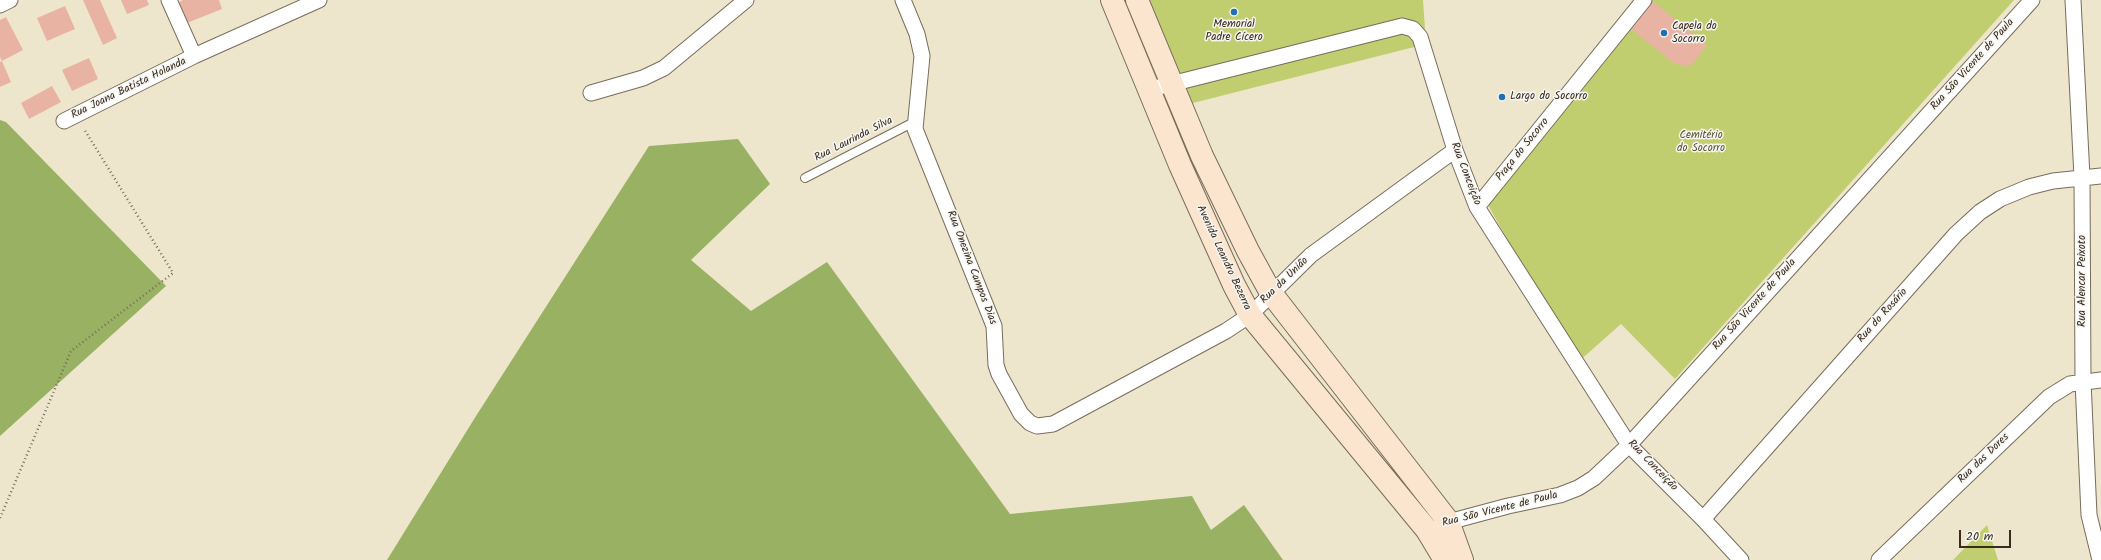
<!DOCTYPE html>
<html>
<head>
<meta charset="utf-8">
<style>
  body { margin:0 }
  #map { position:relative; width:2101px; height:560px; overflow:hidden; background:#ede6cc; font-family:Kalam,sans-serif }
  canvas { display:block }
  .scale { position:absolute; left:1959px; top:530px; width:52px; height:18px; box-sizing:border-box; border:2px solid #3b2a1e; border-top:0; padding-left:5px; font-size:12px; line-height:14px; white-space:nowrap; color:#3b2a1e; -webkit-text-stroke:3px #f6f6f2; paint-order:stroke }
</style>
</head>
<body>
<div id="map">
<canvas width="2101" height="560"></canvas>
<div class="scale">20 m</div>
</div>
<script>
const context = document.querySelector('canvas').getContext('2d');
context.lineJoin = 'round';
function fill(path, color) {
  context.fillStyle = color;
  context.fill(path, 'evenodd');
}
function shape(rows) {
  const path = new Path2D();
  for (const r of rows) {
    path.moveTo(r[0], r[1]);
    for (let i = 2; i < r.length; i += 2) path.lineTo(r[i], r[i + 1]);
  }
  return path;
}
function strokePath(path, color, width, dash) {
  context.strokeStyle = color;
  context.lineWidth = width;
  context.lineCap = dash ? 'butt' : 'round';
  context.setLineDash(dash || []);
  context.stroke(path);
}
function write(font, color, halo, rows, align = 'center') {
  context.font = font + ' Kalam,sans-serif';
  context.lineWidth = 3;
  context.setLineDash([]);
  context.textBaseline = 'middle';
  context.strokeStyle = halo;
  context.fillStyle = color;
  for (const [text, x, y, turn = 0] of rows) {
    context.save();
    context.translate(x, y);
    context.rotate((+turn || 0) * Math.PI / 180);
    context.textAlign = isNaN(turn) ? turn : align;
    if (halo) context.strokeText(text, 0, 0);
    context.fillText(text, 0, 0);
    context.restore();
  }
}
fill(shape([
  [1144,0,1423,0,1426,44,1185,105],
  [1636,0,2014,0,1675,379,1621,324,1577,363,1484,198],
  [1987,525,1998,560,1953,560]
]), '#c1ce70');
fill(shape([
  [0,120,6,122,166,286,0,436],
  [738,139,770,184,691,260,751,311,827,262,1010,514,1192,496,1211,530,1244,505,1283,560,387,560,476,416,649,146]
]), '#98b162');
fill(shape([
  [83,0,100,0,117,38,103,45],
  [121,0,147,0,149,5,127,14],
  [183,0,219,0,222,9,187,23,179,2],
  [1651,0,1707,45,1691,66,1675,64,1620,20],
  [65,6,75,29,47,41,37,18],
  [6,17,23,50,2,61,0,57,0,20],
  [89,58,98,79,72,91,62,70],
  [2,61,11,82,0,87,0,62],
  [52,86,61,102,29,119,21,103]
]), '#e9b3a3');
const lane = shape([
  [805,178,914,122]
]);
const street = shape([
  [169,0,194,56],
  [903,0,917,34,922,56,915,129,994,326,996,365,999,374,1021,414,1030,423,1037,426,1053,424,1226,331,1250,315,1311,255,1455,150],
  [2073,0,2082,177,2083,381,2089,515,2100,560],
  [0,5,10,0],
  [1147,90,1402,26,1413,29,1420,37,1455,150,1477,207,1629,445,1703,519,1741,560],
  [591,93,643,78,664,68,746,0],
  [64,121,194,56,319,0],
  [1477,207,1644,0],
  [1703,519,1956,234,1980,212,2000,199,2029,187,2053,181,2101,176],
  [1441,524,1508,506,1560,495,1578,488,1594,478,1629,445,2032,0],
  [1879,560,2049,397,2070,384,2101,380]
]);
const secondary = shape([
  [1112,0,1180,165,1234,285,1250,315,1427,530,1445,560],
  [1137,0,1202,156,1248,251,1271,293,1448,521,1462,560]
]);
strokePath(lane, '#796c5b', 10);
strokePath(street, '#796c5b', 17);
strokePath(secondary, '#796c5b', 24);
strokePath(shape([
  [0,518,71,351,173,273,84,129]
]), '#796c5b', 2.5, [1, 3]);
strokePath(lane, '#fff', 8);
strokePath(street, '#fff', 15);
strokePath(secondary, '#fbe5cf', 22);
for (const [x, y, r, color] of [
  [1234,12,4,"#1f6fb2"],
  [1664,33,4,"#1f6fb2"],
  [1502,97,4,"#1f6fb2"]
]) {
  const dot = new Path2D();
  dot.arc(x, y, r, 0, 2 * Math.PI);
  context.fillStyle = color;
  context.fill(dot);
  strokePath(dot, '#f6f6f2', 1.5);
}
write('11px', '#3b2a1e', '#f6f6f2', [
  ["Memorial",1234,25,"center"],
  ["Padre Cícero",1234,38,"center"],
  ["Capela do",1672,27],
  ["Socorro",1672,40],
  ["Largo do Socorro",1510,97]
], 'left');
write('11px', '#3b2a1e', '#f6f6f2', [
  ["Rua São Vicente de Paula",1973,65,-48],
  ["Rua Joana Batista Holanda",129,89,-26],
  ["Rua Laurinda Silva",854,140,-27],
  ["Praça do Socorro",1523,150,-51],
  ["Rua Conceição",1465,174,69],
  ["Avenida Leandro Bezerra",1223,258,65],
  ["Rua Onezina Campos Dias",971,268,69],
  ["Rua da União",1285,281,-44],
  ["Rua Alencar Peixoto",2083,281,-90],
  ["Rua São Vicente de Paula",1755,305,-48],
  ["Rua do Rosário",1883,316,-48],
  ["Rua das Dores",1984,459,-44],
  ["Rua Conceição",1652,466,46],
  ["Rua São Vicente de Paula",1500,510,-14]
]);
write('11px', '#5c5332', '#f6f6f2', [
  ["Cemitério",1701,136],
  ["do Socorro",1701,149]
]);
</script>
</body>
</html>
